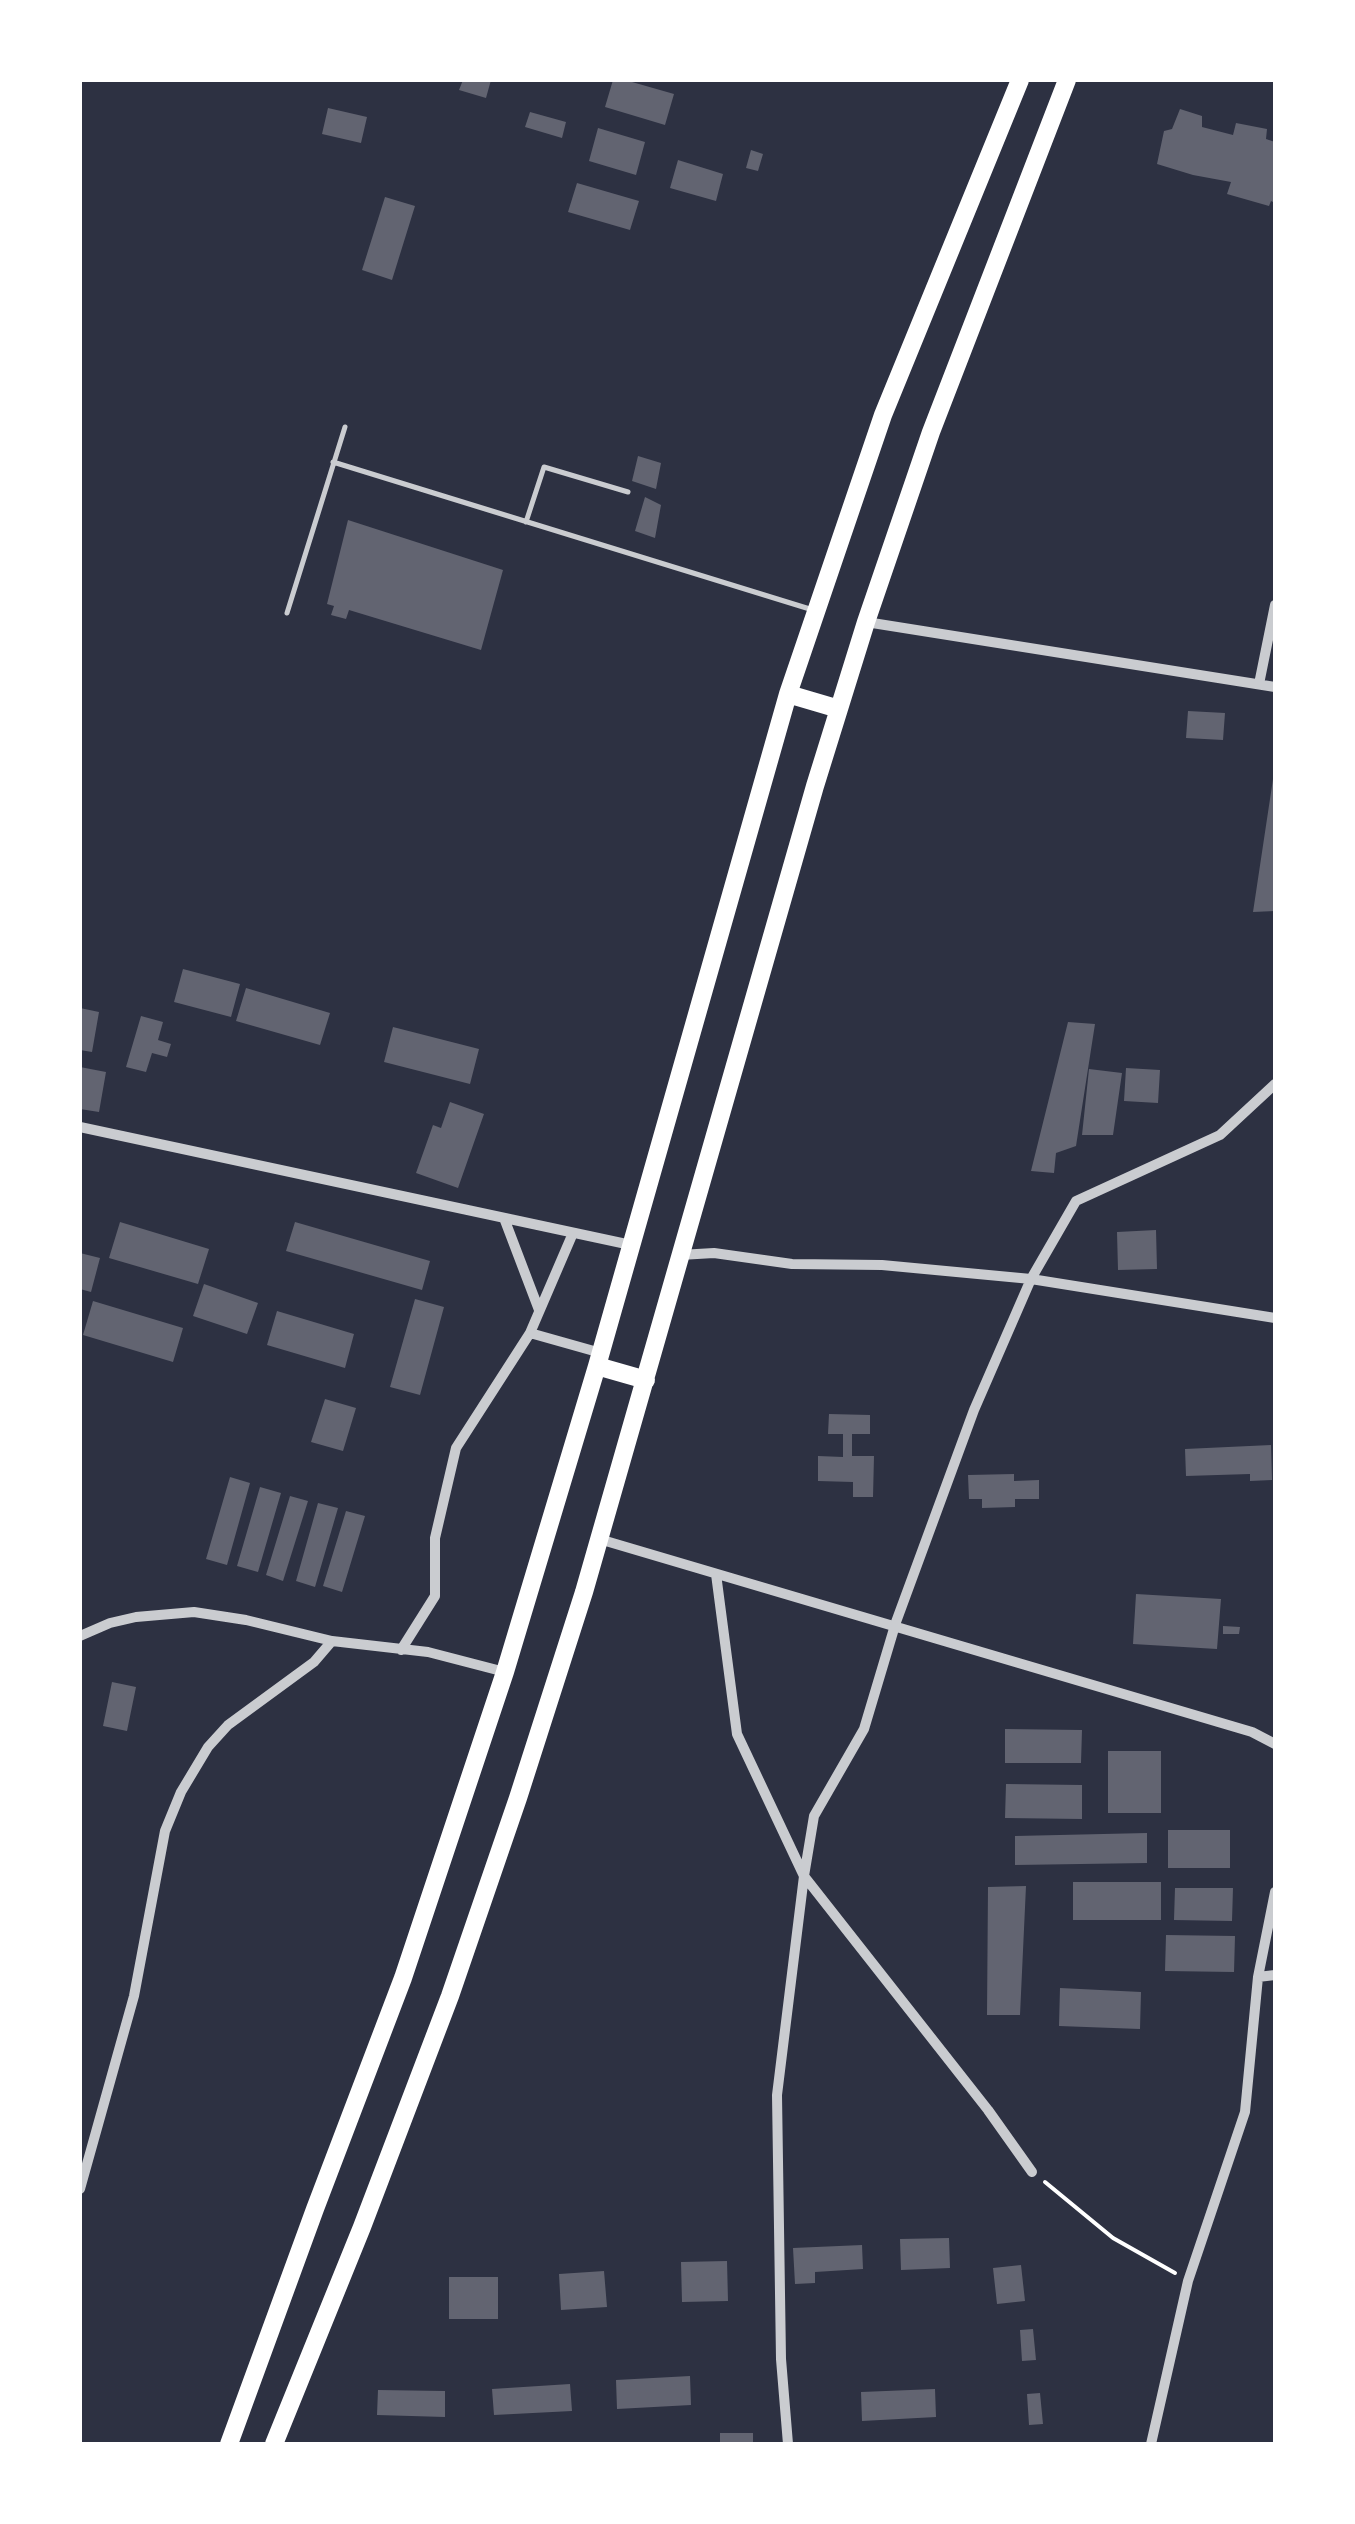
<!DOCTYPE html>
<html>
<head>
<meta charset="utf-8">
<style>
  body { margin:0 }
  #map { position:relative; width:1355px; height:2524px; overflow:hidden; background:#2d3142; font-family:Signika,sans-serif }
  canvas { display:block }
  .frame { position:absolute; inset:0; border:82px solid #fff; pointer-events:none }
</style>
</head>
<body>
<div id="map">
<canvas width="1355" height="2524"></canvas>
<div class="frame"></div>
</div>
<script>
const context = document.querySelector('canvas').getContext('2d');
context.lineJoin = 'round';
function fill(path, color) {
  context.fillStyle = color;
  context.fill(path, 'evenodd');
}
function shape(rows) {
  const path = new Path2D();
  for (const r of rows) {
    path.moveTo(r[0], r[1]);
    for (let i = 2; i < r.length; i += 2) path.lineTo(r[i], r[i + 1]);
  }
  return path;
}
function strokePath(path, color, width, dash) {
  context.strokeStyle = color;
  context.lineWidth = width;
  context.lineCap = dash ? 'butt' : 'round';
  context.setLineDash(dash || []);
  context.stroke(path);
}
fill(shape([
  [463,80,491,80,486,98,459,90],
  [613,80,625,80,674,94,665,125,605,107],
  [328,108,367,117,361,143,322,134],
  [1180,109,1202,116,1202,127,1233,135,1236,123,1267,129,1266,139,1275,142,1275,203,1271,201,1269,206,1227,194,1231,182,1193,175,1157,164,1164,131,1172,129],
  [530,112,566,122,562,138,525,127],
  [598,128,645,142,636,175,589,161],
  [751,150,763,154,758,171,746,168],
  [678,160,723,174,716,201,670,188],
  [577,183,639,201,630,230,568,212],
  [385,197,415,206,392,280,362,270],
  [638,456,661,463,656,489,632,481],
  [645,497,661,505,655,538,635,531],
  [348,520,503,570,481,650,349,610,346,619,331,615,334,606,327,604],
  [1188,711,1225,713,1223,740,1186,738],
  [1273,779,1275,779,1275,911,1253,912],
  [183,969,240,984,231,1017,174,1002],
  [246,988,330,1013,320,1045,236,1021],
  [80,1008,99,1012,92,1052,80,1050],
  [141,1016,163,1022,158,1040,171,1044,167,1057,152,1053,146,1072,126,1067],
  [1068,1022,1095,1024,1076,1146,1056,1153,1054,1173,1031,1171],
  [393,1027,479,1049,470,1084,384,1062],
  [80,1067,106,1072,99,1112,80,1109],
  [1126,1068,1160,1070,1158,1103,1124,1101],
  [1089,1069,1122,1073,1113,1135,1082,1135],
  [450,1102,484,1114,458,1188,416,1173,433,1125,441,1128],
  [120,1222,209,1249,198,1284,109,1258],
  [295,1222,430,1261,422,1290,286,1251],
  [1156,1230,1157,1269,1118,1270,1117,1232],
  [80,1253,100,1258,91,1292,80,1289],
  [204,1284,258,1303,247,1334,193,1316],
  [415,1299,444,1307,420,1395,390,1387],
  [93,1301,183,1328,173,1362,83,1335],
  [277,1311,354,1334,345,1368,267,1345],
  [325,1399,356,1408,343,1451,311,1442],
  [829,1414,870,1415,870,1434,852,1434,852,1456,874,1456,873,1497,853,1497,853,1482,818,1481,818,1456,843,1457,843,1434,828,1434],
  [1271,1445,1272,1480,1250,1481,1250,1474,1186,1476,1185,1449],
  [1014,1474,1014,1481,1039,1480,1039,1499,1015,1499,1015,1507,982,1508,982,1499,969,1499,968,1475],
  [230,1477,250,1483,227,1565,206,1559],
  [260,1487,281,1493,258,1572,237,1566],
  [290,1496,308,1501,283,1581,266,1575],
  [318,1503,338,1508,315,1587,296,1581],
  [346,1511,365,1516,342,1592,323,1586],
  [1136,1594,1221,1599,1217,1649,1133,1644],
  [1223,1626,1240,1627,1239,1634,1223,1634],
  [112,1682,136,1687,127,1731,103,1726],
  [1005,1729,1082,1730,1081,1763,1005,1763],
  [1108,1751,1161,1751,1161,1813,1108,1813],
  [1006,1784,1082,1785,1082,1819,1005,1818],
  [1168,1830,1230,1830,1230,1868,1168,1868],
  [1147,1833,1147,1863,1015,1865,1015,1836],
  [1073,1882,1161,1882,1161,1920,1073,1920],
  [1026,1886,1020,2015,987,2015,988,1887],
  [1175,1888,1233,1888,1232,1921,1174,1920],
  [1166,1935,1235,1936,1234,1972,1165,1971],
  [1060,1988,1141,1992,1140,2029,1059,2026],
  [949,2238,950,2268,901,2270,900,2239],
  [862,2245,863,2269,815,2272,815,2283,795,2284,793,2248],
  [727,2261,728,2301,682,2302,681,2262],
  [1021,2265,1025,2301,997,2304,993,2268],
  [604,2271,607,2307,561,2310,559,2274],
  [449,2277,498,2277,498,2319,449,2319],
  [1033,2329,1036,2360,1022,2361,1020,2330],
  [690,2376,691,2405,617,2409,616,2380],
  [570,2384,572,2411,494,2415,492,2389],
  [935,2389,936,2417,862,2421,861,2392],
  [378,2390,445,2391,445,2417,377,2415],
  [1040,2393,1043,2424,1029,2425,1027,2394],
  [720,2433,753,2433,753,2444,720,2444]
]), '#626471');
strokePath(shape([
  [1045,2182,1113,2238,1175,2273]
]), '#fff', 4);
strokePath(shape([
  [333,462,813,610],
  [526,522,544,467,628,492],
  [287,613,345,427]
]), '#caccd0', 5);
strokePath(shape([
  [866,622,1275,687],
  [1259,684,1275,605],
  [80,1127,631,1245],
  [504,1218,539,1310],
  [680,1255,714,1253,792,1264,882,1265,1031,1279,1275,1318],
  [530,1333,573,1233],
  [599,1539,1252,1732,1275,1744],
  [716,1574,737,1734,804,1876,777,2095,781,2359,788,2444],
  [80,1636,110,1623,136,1617,194,1612,246,1620,332,1641,428,1652,505,1672],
  [401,1650,435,1596,435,1538,456,1448,530,1333,601,1353],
  [1258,1977,1275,1975],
  [1032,2172,988,2110,804,1876,814,1816,864,1729,896,1622,974,1410,1031,1279,1076,1201,1220,1135,1275,1084],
  [80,2189,134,1996,165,1831,181,1792,208,1747,228,1725,314,1662,332,1641],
  [1151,2444,1188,2281,1245,2112,1258,1977,1275,1892]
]), '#caccd0', 10);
strokePath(shape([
  [788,694,839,709],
  [597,1366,646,1380],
  [229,2444,315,2209,403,1978,505,1672,597,1366,788,694,883,415,1020,80],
  [274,2444,362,2227,450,1996,518,1798,584,1592,815,786,866,622,931,432,1067,80]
]), '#fff', 18);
</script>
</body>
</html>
